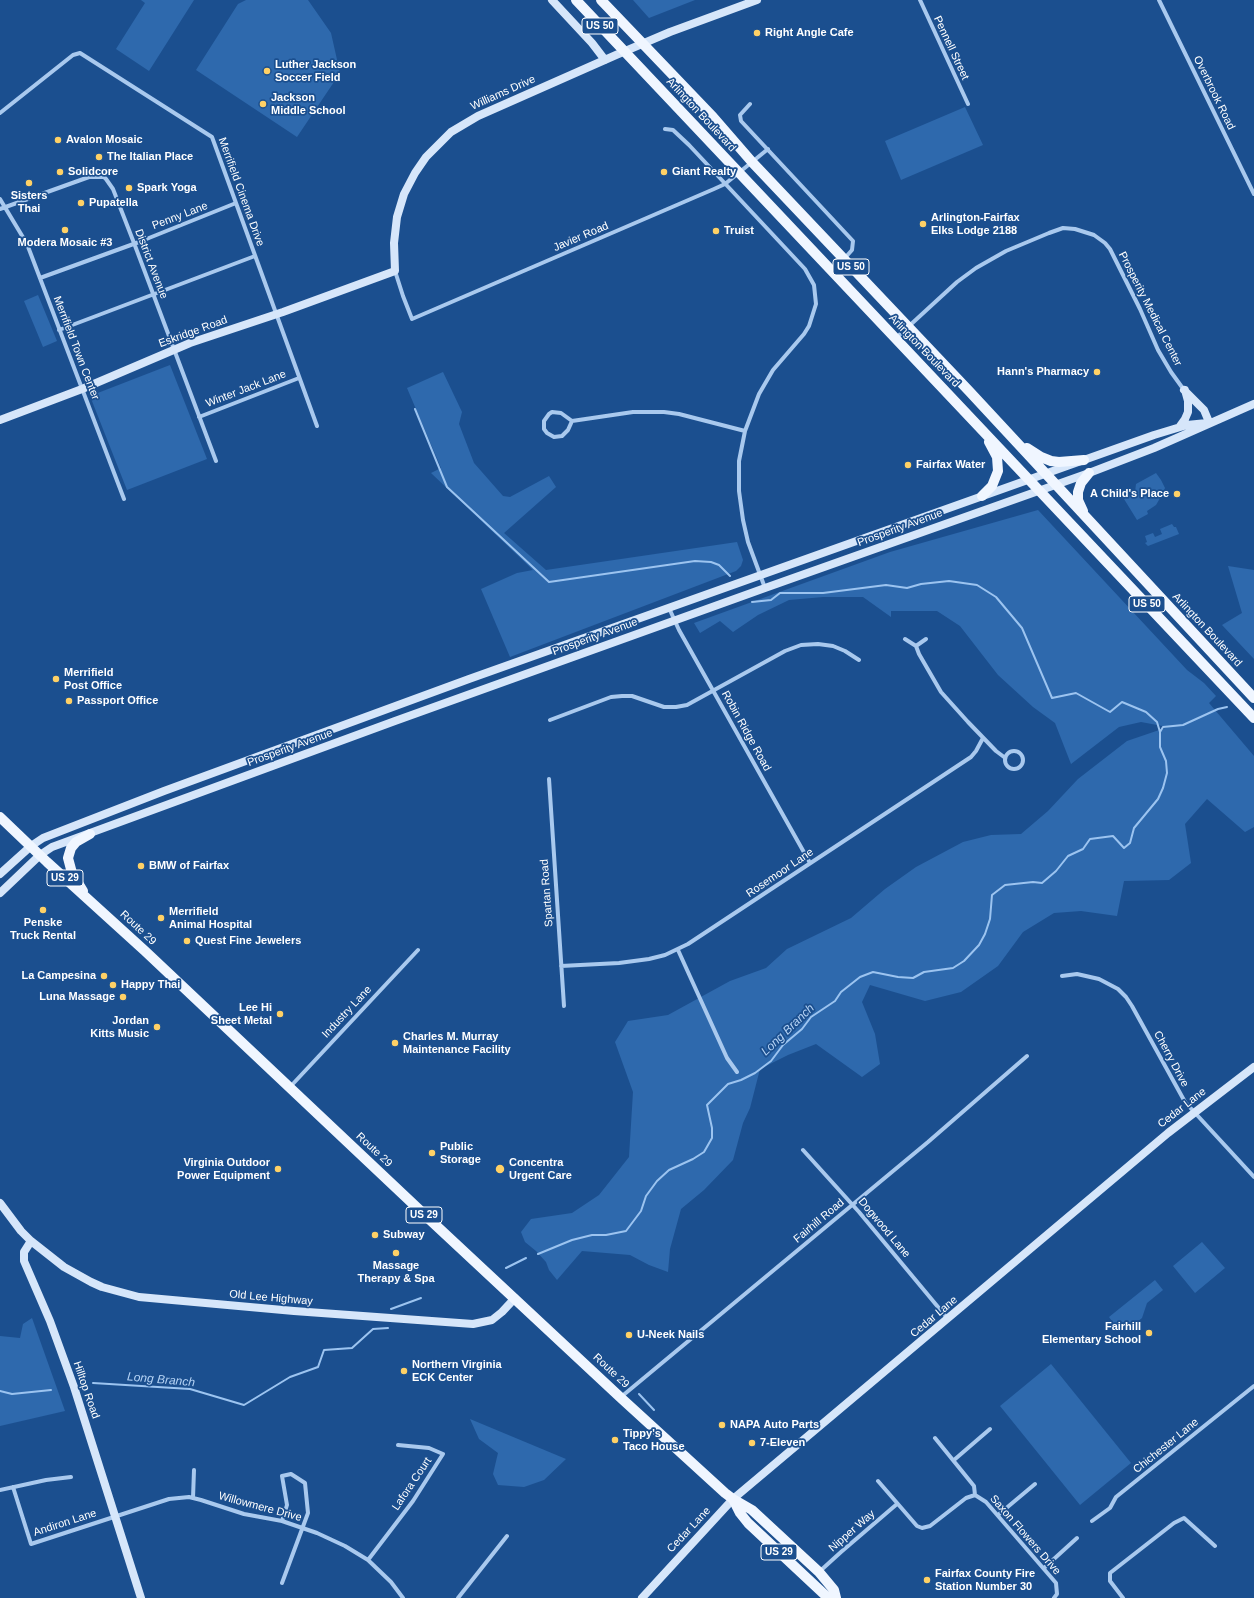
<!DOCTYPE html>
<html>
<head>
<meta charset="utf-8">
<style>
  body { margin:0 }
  canvas { display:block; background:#1b4f8f }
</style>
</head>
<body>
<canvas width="1254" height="1598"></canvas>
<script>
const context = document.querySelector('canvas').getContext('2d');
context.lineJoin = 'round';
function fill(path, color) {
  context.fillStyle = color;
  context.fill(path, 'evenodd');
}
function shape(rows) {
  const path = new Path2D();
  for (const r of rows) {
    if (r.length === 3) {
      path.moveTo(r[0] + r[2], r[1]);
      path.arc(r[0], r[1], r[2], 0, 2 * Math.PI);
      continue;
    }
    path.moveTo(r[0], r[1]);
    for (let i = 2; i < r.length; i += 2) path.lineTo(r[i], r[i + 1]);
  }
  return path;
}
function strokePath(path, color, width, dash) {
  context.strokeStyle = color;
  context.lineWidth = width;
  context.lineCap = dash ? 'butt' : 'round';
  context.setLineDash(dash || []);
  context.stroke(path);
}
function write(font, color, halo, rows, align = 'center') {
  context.font = font + ' Arial,sans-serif';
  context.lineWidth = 3.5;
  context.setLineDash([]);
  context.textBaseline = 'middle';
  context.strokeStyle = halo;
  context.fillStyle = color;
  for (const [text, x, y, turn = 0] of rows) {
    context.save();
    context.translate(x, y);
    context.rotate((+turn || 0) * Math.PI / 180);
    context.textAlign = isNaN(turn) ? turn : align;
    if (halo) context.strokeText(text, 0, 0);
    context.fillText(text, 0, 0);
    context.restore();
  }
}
fill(shape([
  [141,0,194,0,149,71,116,49,145,3],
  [246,0,308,0,331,33,340,73,297,137,196,70,238,4],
  [633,0,695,0,649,18],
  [965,107,983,145,901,180,885,141],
  [38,295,57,341,43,347,24,301],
  [170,365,207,459,127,490,90,396],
  [443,372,462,412,459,424,474,463,503,496,510,497,549,476,556,487,504,533,546,570,737,542,743,560,741,566,736,571,510,657,481,589,517,573,533,570,431,473,441,468,407,388],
  [1156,473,1161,480,1165,488,1163,493,1156,505,1147,511,1148,514,1137,520,1124,499,1135,492,1136,484],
  [1038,510,1187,670,1204,683,1216,696,1209,703,1254,756,1254,827,1245,832,1207,799,1185,824,1191,863,1169,880,1124,881,1117,916,1081,911,1054,913,1023,932,998,966,961,992,925,1001,870,985,862,1002,875,1034,880,1064,862,1077,816,1044,788,1055,760,1069,750,1108,743,1123,733,1160,704,1190,681,1209,670,1249,668,1272,649,1265,630,1255,582,1251,557,1280,549,1270,546,1262,536,1251,525,1242,521,1232,531,1219,572,1213,599,1195,629,1157,633,1092,615,1042,628,1021,668,1015,730,981,766,968,787,949,851,918,885,889,916,867,963,842,991,835,1021,834,1048,811,1078,779,1127,741,1168,727,1141,722,1119,727,1071,764,1055,723,1033,707,998,675,960,626,937,611,891,611,891,617,863,597,823,597,789,600,758,615,733,632,720,621,700,633,694,623,890,552],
  [1172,524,1174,527,1176,527,1179,534,1148,546,1145,543,1147,542,1145,536,1153,533,1155,537,1162,534,1160,529],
  [1228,566,1254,570,1254,659,1222,625,1242,613],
  [1202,1242,1225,1268,1195,1293,1173,1266],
  [1155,1280,1163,1290,1147,1303,1142,1318,1127,1330,1119,1331,1109,1317],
  [32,1318,65,1411,0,1426,0,1336,20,1338,23,1324],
  [1051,1364,1131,1463,1080,1505,1000,1406],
  [470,1419,566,1459,544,1480,524,1487,498,1485,493,1474,498,1453,479,1439]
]), '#2e69ad');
strokePath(shape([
  [415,409,447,487,549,582,695,561,711,562,719,565,730,576],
  [1160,732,1163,727,1183,725,1218,709,1227,707],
  [538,1254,572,1240,592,1235,606,1235,626,1231,641,1211,646,1196,657,1181,669,1170,693,1159,704,1152,712,1138,712,1128,707,1105,728,1084,741,1080,755,1073,771,1061,783,1045,802,1029,811,1017,835,1001,841,992,860,977,873,972,898,977,913,978,924,972,953,968,964,961,979,945,985,934,990,919,992,895,1005,885,1033,882,1042,883,1056,871,1068,856,1083,849,1090,839,1113,836,1124,848,1130,843,1134,828,1158,799,1163,788,1167,773,1166,761,1160,747,1160,732,1157,722,1146,712,1122,702,1110,712,1076,693,1052,698,1022,628,996,597,977,585,949,581,921,584,907,588,886,585,823,593,780,593,771,600,752,602],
  [506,1268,526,1258],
  [391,1309,421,1298],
  [93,1383,190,1389,244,1405,290,1377,318,1367,324,1350,352,1348,373,1329,388,1328],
  [0,1391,12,1394,51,1390],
  [639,1394,654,1410]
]), '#9cc4f0', 2);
strokePath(shape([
  [920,0,968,104],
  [1159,0,1254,194],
  [750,104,740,115,741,121,853,241,852,250,844,259],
  [0,113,73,55,80,53,212,137,317,426],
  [665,129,673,130,689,145,805,269,814,285,816,304,809,326,804,334,773,370,759,394,745,431,739,461,739,491,743,520,748,542,765,588],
  [0,199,27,244,124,499],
  [0,209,89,177,104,177,106,179,113,189,134,243,216,461],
  [395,271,403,296,412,319,714,189,725,184,768,149],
  [40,278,139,242,236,203],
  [59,330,255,256],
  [896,338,957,282,976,268,1006,251,1049,233,1063,228,1075,229,1094,235,1105,243,1110,249,1140,309,1158,350,1171,372,1184,390],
  [552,412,561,413,572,421,568,430,562,436,554,437,547,433,544,429,544,421,549,414,552,412],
  [199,417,299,378],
  [572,421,633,412,664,412,679,414,745,431],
  [669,608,679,630,810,863],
  [905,639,916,646,919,654,941,692,968,722,996,751,1004,757],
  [916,646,926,639],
  [550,720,611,697,622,696,632,696,664,707,676,707,687,705,785,651,801,645,818,644,833,646,845,651,859,660],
  [1014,760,9],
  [549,779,564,1006],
  [678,950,727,1058,737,1072],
  [561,966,619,963,649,959,665,955,688,944,971,757,976,751,983,738],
  [1062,976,1077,974,1099,979,1118,989,1126,997,1132,1006,1185,1102,1254,1177],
  [290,1087,418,950],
  [803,1150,859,1212,948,1319],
  [621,1397,928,1142,1027,1056],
  [935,1438,974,1486,975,1495],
  [954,1460,990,1429],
  [878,1481,917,1526,922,1528,930,1526,966,1498,975,1495,986,1502,1056,1583,1057,1594,1054,1598],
  [13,1487,31,1544,169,1499,189,1497,201,1500,244,1514,282,1521,317,1533,345,1546,368,1560,391,1582,403,1598],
  [0,1490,46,1480,71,1477],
  [193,1498,194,1470],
  [998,1515,1035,1484],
  [282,1521,287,1505,282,1476,291,1474,305,1483,308,1513,282,1583],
  [1092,1521,1110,1508,1116,1497,1254,1386],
  [368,1560,413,1501,443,1454,429,1448,398,1445],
  [1044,1568,1077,1538],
  [819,1572,841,1552,897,1504],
  [458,1598,507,1536],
  [1123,1598,1110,1581,1110,1573,1174,1523,1184,1518,1215,1546]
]), '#a9c9ee', 4);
strokePath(shape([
  [552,0,592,43,605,60],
  [1184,390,1204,410,1209,422],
  [0,420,82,389,190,343,283,312,395,271,394,243,397,217,404,194,415,173,426,157,451,132,478,116,616,55,670,32,757,0],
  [1180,426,1185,419,1188,412,1188,401,1185,390],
  [0,874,31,846,43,838,164,791,469,679,1154,435,1187,425,1207,423],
  [0,893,40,855,52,847,395,721,765,588,1089,473,1154,448,1254,404],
  [0,1203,21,1231,31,1241,64,1267,91,1282,102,1287,139,1297,294,1311,473,1324,492,1320,502,1312,515,1298],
  [31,1241,24,1252,24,1261,50,1321,74,1387,141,1598],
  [642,1598,733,1499,1168,1133,1254,1067]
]), '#d6e6fa', 8);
strokePath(shape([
  [576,0,1254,718],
  [601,0,713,117,752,162,969,391,1254,698],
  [1027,448,1041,457,1051,461,1059,462,1084,460],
  [982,496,992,486,998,471,997,457,989,442],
  [1083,511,1078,500,1078,492,1081,483,1089,473],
  [0,817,47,862,145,951,428,1218,621,1398,725,1493,733,1499,752,1510,819,1572,834,1590,836,1598],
  [83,891,72,873,68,858,71,848,76,842,90,834],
  [733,1499,740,1513,748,1523,826,1596,831,1598]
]), '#f0f6ff', 10);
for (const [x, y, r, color] of [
  [757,33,4,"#ffd166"],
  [267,71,4,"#ffd166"],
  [263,104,4,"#ffd166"],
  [58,140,4,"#ffd166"],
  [99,157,4,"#ffd166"],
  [60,172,4,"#ffd166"],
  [664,172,4,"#ffd166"],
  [29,183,4,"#ffd166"],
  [129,188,4,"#ffd166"],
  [81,203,4,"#ffd166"],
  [923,224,4,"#ffd166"],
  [65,230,4,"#ffd166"],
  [716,231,4,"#ffd166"],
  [1097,372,4,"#ffd166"],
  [908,465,4,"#ffd166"],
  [1177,494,4,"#ffd166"],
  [56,679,4,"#ffd166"],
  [69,701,4,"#ffd166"],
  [141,866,4,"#ffd166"],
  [43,910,4,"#ffd166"],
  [161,918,4,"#ffd166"],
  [187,941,4,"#ffd166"],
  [104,976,4,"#ffd166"],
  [113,985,4,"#ffd166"],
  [123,997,4,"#ffd166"],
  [280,1014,4,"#ffd166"],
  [157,1027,4,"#ffd166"],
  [395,1043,4,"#ffd166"],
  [432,1153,4,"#ffd166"],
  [278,1169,4,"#ffd166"],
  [500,1169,5,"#ffd166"],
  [375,1235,4,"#ffd166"],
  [396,1253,4,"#ffd166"],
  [1149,1333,4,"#ffd166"],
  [629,1335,4,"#ffd166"],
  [404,1371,4,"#ffd166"],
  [722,1425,4,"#ffd166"],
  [615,1440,4,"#ffd166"],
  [752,1443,4,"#ffd166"],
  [927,1580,4,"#ffd166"]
]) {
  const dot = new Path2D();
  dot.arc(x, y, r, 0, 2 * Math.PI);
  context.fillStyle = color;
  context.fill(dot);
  strokePath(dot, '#1b4f8f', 1.5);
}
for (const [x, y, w] of [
  [600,26,36],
  [851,267,36],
  [1147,604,36],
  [65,878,36],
  [424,1215,36],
  [779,1552,36]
]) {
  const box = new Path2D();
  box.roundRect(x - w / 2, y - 8, w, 16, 3);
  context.fillStyle = '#1b4f8f';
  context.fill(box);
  strokePath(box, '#fff', 1);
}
write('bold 10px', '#fff', null, [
  ["US 50",600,26],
  ["US 50",851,267],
  ["US 50",1147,604],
  ["US 29",65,878],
  ["US 29",424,1215],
  ["US 29",779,1552]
]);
write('bold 11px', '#fff', '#1b4f8f', [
  ["Right Angle Cafe",765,33],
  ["Luther Jackson",275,65],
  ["Soccer Field",275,78],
  ["Jackson",271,98],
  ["Middle School",271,111],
  ["Avalon Mosaic",66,140],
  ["The Italian Place",107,157],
  ["Solidcore",68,172],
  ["Giant Realty",672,172],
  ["Spark Yoga",137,188],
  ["Sisters",29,196,"center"],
  ["Thai",29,209,"center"],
  ["Pupatella",89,203],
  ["Arlington-Fairfax",931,218],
  ["Elks Lodge 2188",931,231],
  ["Truist",724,231],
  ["Modera Mosaic #3",65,243,"center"],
  ["Hann's Pharmacy",1089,372,"right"],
  ["Fairfax Water",916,465],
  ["A Child's Place",1169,494,"right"],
  ["Merrifield",64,673],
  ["Post Office",64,686],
  ["Passport Office",77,701],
  ["BMW of Fairfax",149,866],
  ["Merrifield",169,912],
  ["Animal Hospital",169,925],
  ["Penske",43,923,"center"],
  ["Truck Rental",43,936,"center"],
  ["Quest Fine Jewelers",195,941],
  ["La Campesina",96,976,"right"],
  ["Happy Thai",121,985],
  ["Luna Massage",115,997,"right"],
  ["Lee Hi",272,1008,"right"],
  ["Sheet Metal",272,1021,"right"],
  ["Jordan",149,1021,"right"],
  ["Kitts Music",149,1034,"right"],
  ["Charles M. Murray",403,1037],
  ["Maintenance Facility",403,1050],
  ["Public",440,1147],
  ["Storage",440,1160],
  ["Virginia Outdoor",270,1163,"right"],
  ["Power Equipment",270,1176,"right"],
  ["Concentra",509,1163],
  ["Urgent Care",509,1176],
  ["Subway",383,1235],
  ["Massage",396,1266,"center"],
  ["Therapy & Spa",396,1279,"center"],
  ["Fairhill",1141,1327,"right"],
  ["Elementary School",1141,1340,"right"],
  ["U-Neek Nails",637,1335],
  ["Northern Virginia",412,1365],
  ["ECK Center",412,1378],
  ["NAPA Auto Parts",730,1425],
  ["Tippy's",623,1434],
  ["Taco House",623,1447],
  ["7-Eleven",760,1443],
  ["Fairfax County Fire",935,1574],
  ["Station Number 30",935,1587]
], 'left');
write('11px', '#fff', '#1b4f8f', [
  ["Pennell Street",951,48,65],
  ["Williams Drive",503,93,-24],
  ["Overbrook Road",1214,93,64],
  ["Arlington Boulevard",701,115,47],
  ["Merrifield Cinema Drive",241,192,70],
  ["Penny Lane",180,216,-21],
  ["Javier Road",581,237,-23],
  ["District Avenue",151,264,69],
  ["Prosperity Medical Center",1150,309,63],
  ["Eskridge Road",193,332,-20],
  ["Merrifield Town Center",76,348,69],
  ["Arlington Boulevard",924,351,46],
  ["Winter Jack Lane",246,389,-21],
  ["Prosperity Avenue",900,528,-20],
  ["Arlington Boulevard",1207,630,47],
  ["Prosperity Avenue",595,637,-20],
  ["Robin Ridge Road",746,731,61],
  ["Prosperity Avenue",290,748,-20],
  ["Rosemoor Lane",780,873,-34],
  ["Spartan Road",547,893,-94],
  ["Route 29",138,928,43],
  ["Industry Lane",347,1012,-47],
  ["Cherry Drive",1171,1059,62],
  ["Cedar Lane",1182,1108,-38],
  ["Route 29",374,1150,43],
  ["Fairhill Road",819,1221,-40],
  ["Dogwood Lane",884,1228,50],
  ["Old Lee Highway",271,1298,5],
  ["Cedar Lane",934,1317,-40],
  ["Route 29",611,1371,43],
  ["Hilltop Road",86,1390,71],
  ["Chichester Lane",1166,1446,-39],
  ["Lafora Court",412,1484,-56],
  ["Willowmere Drive",260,1507,15],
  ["Andiron Lane",65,1523,-18],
  ["Cedar Lane",689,1530,-47],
  ["Nipper Way",852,1531,-41],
  ["Saxon Flowers Drive",1025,1535,49]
]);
write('italic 12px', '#b5d3f5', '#1b4f8f', [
  ["Long Branch",788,1030,-44],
  ["Long Branch",161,1380,5]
]);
</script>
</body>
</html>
